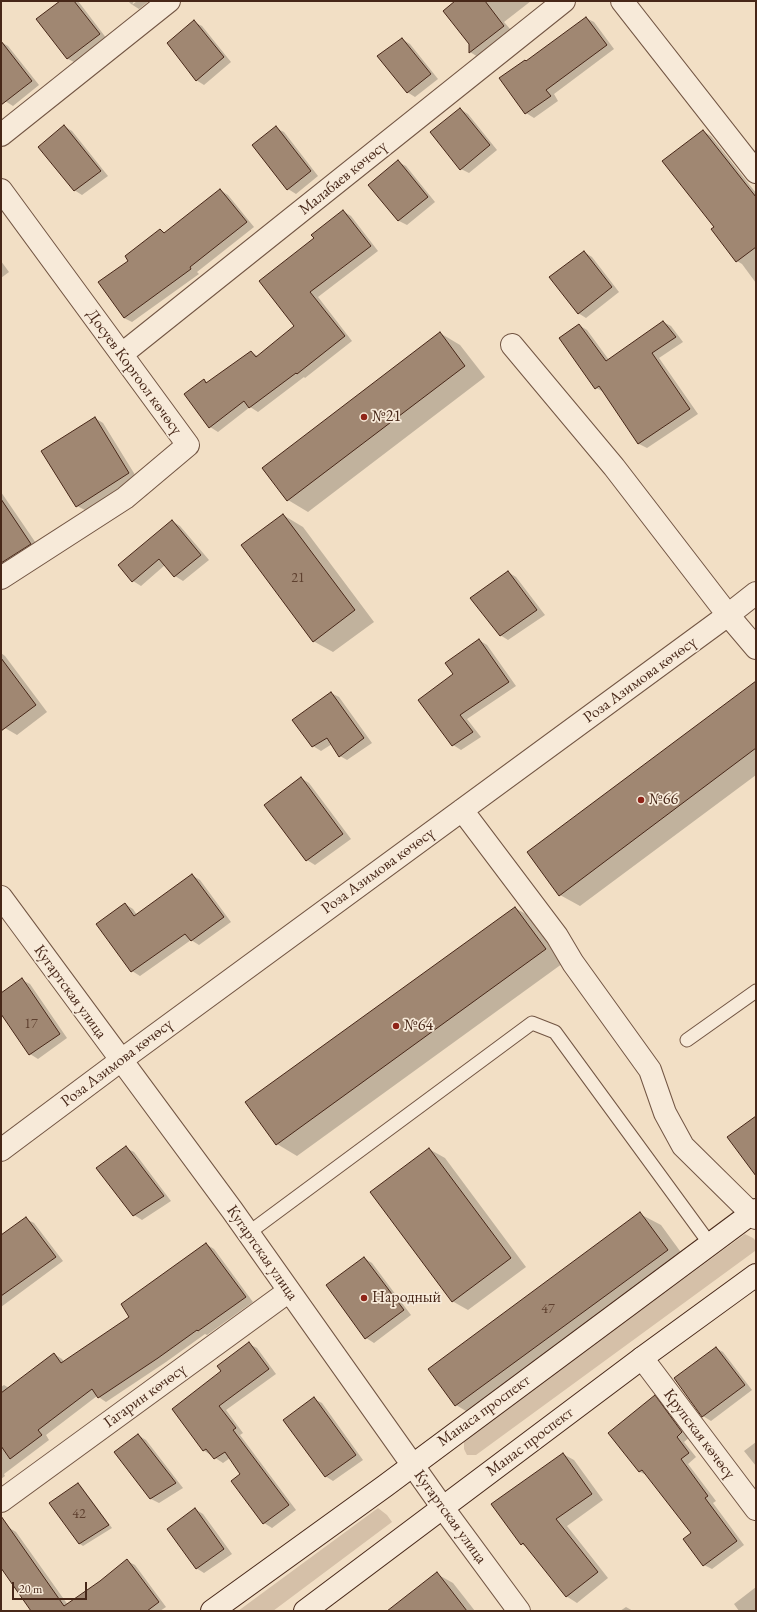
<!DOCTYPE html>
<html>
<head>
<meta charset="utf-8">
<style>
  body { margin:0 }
  #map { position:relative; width:757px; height:1612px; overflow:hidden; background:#f2dfc5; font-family:"EB Garamond",serif }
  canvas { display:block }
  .frame { position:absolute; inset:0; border:2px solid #472718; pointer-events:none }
  .scale { position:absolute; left:12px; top:1582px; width:75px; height:18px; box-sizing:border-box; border:2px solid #472718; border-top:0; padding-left:5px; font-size:12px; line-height:14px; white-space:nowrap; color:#472718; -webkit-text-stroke:3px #f7ead9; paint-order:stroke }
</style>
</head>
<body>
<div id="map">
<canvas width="757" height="1612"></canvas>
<div class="frame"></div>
<div class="scale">20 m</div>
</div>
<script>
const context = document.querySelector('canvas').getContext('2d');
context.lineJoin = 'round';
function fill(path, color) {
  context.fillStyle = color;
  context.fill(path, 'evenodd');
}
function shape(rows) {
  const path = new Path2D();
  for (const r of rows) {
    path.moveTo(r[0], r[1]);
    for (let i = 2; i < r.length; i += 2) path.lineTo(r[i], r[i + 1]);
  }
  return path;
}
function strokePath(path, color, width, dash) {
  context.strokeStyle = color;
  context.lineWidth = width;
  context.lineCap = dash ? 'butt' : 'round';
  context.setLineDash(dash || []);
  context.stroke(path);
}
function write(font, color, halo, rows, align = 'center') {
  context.font = font + ' "EB Garamond",serif';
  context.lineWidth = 3.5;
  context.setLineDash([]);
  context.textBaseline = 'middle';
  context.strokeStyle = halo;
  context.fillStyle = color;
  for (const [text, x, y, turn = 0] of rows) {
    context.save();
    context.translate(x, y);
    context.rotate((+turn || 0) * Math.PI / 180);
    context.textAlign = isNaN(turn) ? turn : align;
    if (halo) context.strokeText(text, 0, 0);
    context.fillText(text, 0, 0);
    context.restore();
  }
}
fill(shape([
  [745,1234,753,1238,756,1241,755,1251,476,1455,467,1455,464,1449,464,1442,468,1437],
  [378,1508,387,1515,392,1522,273,1611,238,1611]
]), '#d5c0a8');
fill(shape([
  [61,1,78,1,107,39,76,63,68,59,38,19],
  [128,1,134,1,132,5,137,1,149,1,139,9,131,4],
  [457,1,531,1,504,22,511,30,478,57,470,52,470,43],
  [586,18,594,22,614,49,554,94,558,101,534,118,526,113,501,78,526,62],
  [194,22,202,26,231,62,204,85,196,80],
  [402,39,410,44,438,79,415,97,407,92],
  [1,42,8,46,39,85,13,106,5,101,1,96],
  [460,109,468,114,497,150,469,173,461,169],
  [64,126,72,131,108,176,82,195,74,190],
  [276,128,284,132,318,176,296,194,288,189],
  [703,131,711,136,756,193,756,283,742,264,737,261,715,227],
  [398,162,406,166,435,202,407,225,399,221,369,185],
  [220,190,228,195,254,227,197,272,199,274,132,322,124,318,130,261,160,230,166,233],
  [343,211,351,216,378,251,318,297,352,341,305,378,304,377,258,412,250,407,218,432,210,427,204,380,208,383,251,352,258,356,296,327,315,239],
  [584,252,592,257,619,292,586,318,578,313],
  [1,261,9,272,1,278],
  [663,322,671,326,683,342,659,358,698,414,647,448,639,444,604,392,596,388,579,325,587,330,609,360],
  [440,333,460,345,485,377,308,512,288,500,263,468],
  [95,418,103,423,137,478,85,510,77,506],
  [1,492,40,549,1,575],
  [283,515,303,527,374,622,333,652,313,641],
  [172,521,180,526,209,560,183,581,175,576,165,565,141,586,133,581],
  [508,572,516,577,545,615,508,640,500,635],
  [479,640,487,645,516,686,467,719,481,737,461,750,453,745,454,675],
  [1,653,5,656,47,712,17,735,5,728,1,723],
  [756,685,756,775,580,906,560,895],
  [331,693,339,697,372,743,347,760,340,756,332,744,321,751,313,746],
  [301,778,309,783,351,839,315,865,307,860,265,805],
  [192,875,200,880,231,922,199,945,191,940,140,976,132,971,98,925,125,904,133,909,137,915],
  [515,908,535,919,566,961,297,1156,277,1144,246,1102],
  [22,980,30,984,67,1038,38,1059,30,1054,1,1012,1,994],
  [126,1148,134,1152,171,1201,142,1220,134,1215],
  [429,1149,445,1158,526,1267,468,1310,452,1301],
  [640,1214,661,1225,688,1262,476,1417,456,1405],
  [26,1219,34,1223,63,1261,1,1307,1,1237],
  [206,1244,214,1249,253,1302,207,1335,205,1334,166,1362,106,1402,97,1396,46,1435,49,1440,4,1474,5,1476,1,1479,1,1387,4,1385,9,1388,54,1354,62,1359,64,1362,131,1317],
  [364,1258,372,1263,411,1315,374,1343,366,1338],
  [249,1344,257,1348,276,1374,226,1410,243,1433,240,1435,296,1510,272,1528,264,1523,242,1475,230,1458,223,1463,203,1450,223,1371],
  [716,1348,723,1352,752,1390,711,1421,703,1416,676,1378],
  [655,1397,663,1401,690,1437,684,1442,696,1457,688,1464,716,1501,713,1503,744,1545,712,1569,704,1565,692,1533,648,1476,640,1472,609,1433],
  [314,1399,322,1403,363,1460,333,1481,325,1476],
  [138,1435,146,1440,183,1488,159,1503,151,1499,115,1452],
  [756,1442,756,1466,744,1451],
  [563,1454,574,1460,603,1500,567,1526,608,1578,577,1603,566,1596,529,1548,521,1544],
  [78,1484,81,1486,112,1528,83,1546,80,1544],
  [195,1509,203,1514,232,1554,204,1573,196,1568],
  [8,1527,16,1532,68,1605,127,1561,135,1565,166,1607,160,1611,33,1611,1,1566,1,1532],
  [437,1574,453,1583,475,1611,388,1611],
  [756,1587,756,1611,739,1611,734,1604],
  [626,1607,633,1611,620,1611]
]), '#0003');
const building = shape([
  [60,1,74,1,100,34,67,59,36,19,60,1],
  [455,1,485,1,504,26,469,53,469,44,443,11,455,1],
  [586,17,607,45,546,90,551,96,525,114,499,78,525,60,526,61,586,17],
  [194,20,224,57,196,81,167,43,194,20],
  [402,38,431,74,407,93,377,56,402,38],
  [1,41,32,81,1,105,1,41],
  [460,108,490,145,460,170,430,132,460,108],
  [64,125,101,171,74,191,38,147,64,125],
  [276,126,311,171,287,190,252,145,276,126],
  [703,130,756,197,756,247,736,262,711,229,714,227,662,161,703,130],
  [398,160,428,197,398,221,368,185,398,160],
  [220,189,247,222,190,267,191,269,124,318,98,282,128,261,125,256,160,229,164,233,220,189],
  [343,210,371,246,310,292,345,336,297,374,296,373,249,408,244,401,209,428,184,394,204,379,206,383,251,351,256,357,294,326,259,281,314,238,311,235,343,210],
  [584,251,612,287,578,314,549,277,584,251],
  [663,321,676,337,652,353,690,409,638,444,599,386,595,389,559,338,579,324,606,361,663,321],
  [440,332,465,366,287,501,262,468,440,332],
  [95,417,129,473,76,507,41,451,95,417],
  [1,499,31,544,1,563,1,499],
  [283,514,355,610,313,642,241,545,283,514],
  [172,520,201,555,174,577,159,559,132,582,118,565,172,520],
  [508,571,537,610,500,636,470,598,508,571],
  [479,639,509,682,460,715,473,732,452,746,418,700,453,674,445,663,479,639],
  [1,658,36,705,1,731,1,658],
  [756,681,756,748,559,896,527,852,756,681],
  [331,692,364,738,339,757,327,738,312,747,292,720,331,692],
  [301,777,343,834,306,861,264,805,301,777],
  [192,874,224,917,191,941,185,934,131,972,96,924,125,903,134,916,192,874],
  [515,907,546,949,276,1145,245,1102,515,907],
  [22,978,60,1034,29,1055,1,1014,1,993,22,978],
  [756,1116,756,1176,727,1137,756,1116],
  [126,1146,164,1196,133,1216,96,1168,126,1146],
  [429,1148,511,1258,452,1302,370,1192,429,1148],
  [640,1212,668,1250,455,1406,428,1369,640,1212],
  [26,1217,56,1257,1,1296,1,1235,26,1217],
  [206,1243,246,1297,198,1331,197,1330,158,1358,98,1398,92,1389,38,1430,42,1435,10,1459,1,1446,1,1393,54,1353,61,1363,129,1317,121,1304,206,1243],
  [364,1257,404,1310,365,1339,326,1285,364,1257],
  [249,1342,269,1369,219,1406,236,1428,233,1430,289,1505,263,1524,231,1481,240,1474,225,1452,214,1459,206,1449,203,1451,172,1409,221,1371,217,1366,249,1342],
  [716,1347,745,1385,702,1417,674,1378,716,1347],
  [655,1395,682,1432,677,1437,689,1453,681,1459,708,1496,705,1498,737,1541,703,1566,683,1539,691,1533,642,1470,639,1472,608,1433,655,1395],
  [314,1397,356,1455,325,1477,283,1420,314,1397],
  [138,1434,176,1483,150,1499,114,1452,138,1434],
  [563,1453,592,1494,556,1519,598,1572,566,1597,523,1543,521,1545,491,1504,563,1453],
  [78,1483,109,1525,79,1544,49,1503,78,1483],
  [195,1508,224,1549,196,1569,167,1529,195,1508],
  [1,1516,64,1606,100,1581,127,1559,159,1602,147,1611,31,1611,1,1568,1,1516],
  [437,1572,467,1611,387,1611,437,1572]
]);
fill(building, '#a08772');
strokePath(building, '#472718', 1);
const lane = shape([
  [687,1040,756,991],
  [247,1234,532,1023,555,1032,710,1244]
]);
const street = shape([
  [622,1,756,172],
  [1,135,169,1],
  [1,190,188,445,125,498,1,578],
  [512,345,614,467,728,615,756,648],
  [122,354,564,1],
  [462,810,557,936,573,963,650,1070,665,1113,683,1146,756,1218],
  [1,897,232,1210,443,1508,519,1611],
  [1,1150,120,1061,728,615,756,593],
  [642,1358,756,1509],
  [1,1501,289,1291]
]);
const secondary = shape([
  [212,1611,385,1486,756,1210],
  [305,1611,642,1358,756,1275]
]);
strokePath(lane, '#725543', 15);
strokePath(street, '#725543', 24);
strokePath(secondary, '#472718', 24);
strokePath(lane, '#f7ead9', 13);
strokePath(street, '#f7ead9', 22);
strokePath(secondary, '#f7ead9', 22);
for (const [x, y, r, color] of [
  [364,417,4,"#8f2418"],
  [641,800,4,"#8f2418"],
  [396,1026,4,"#8f2418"],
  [364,1298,4,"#8f2418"]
]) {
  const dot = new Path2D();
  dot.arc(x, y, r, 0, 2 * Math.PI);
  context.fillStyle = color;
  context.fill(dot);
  strokePath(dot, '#f7ead9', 1.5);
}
write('14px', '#5d3f2e', null, [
  ["21",298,578],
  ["17",31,1024],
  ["47",548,1309],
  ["42",79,1514]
]);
write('16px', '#472718', '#f7ead9', [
  ["Малабаев көчөсү",343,178,-39],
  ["Досуев Коргоол көчөсү",134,372,54],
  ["Роза Азимова көчөсү",640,680,-36],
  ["Роза Азимова көчөсү",378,871,-36],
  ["Кугартская улица",70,992,54],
  ["Роза Азимова көчөсү",117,1063,-37],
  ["Кугартская улица",262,1253,55],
  ["Гагарин көчөсү",145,1396,-36],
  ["Манаса проспект",484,1411,-36],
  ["Крупская көчөсү",699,1434,53],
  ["Манас проспект",530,1442,-37],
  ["Кугартская улица",450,1517,54]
]);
write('16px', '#472718', '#f7ead9', [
  ["№21",372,417],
  ["№66",649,800],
  ["№64",404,1026],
  ["Народный",372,1298]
], 'left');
</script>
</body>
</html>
